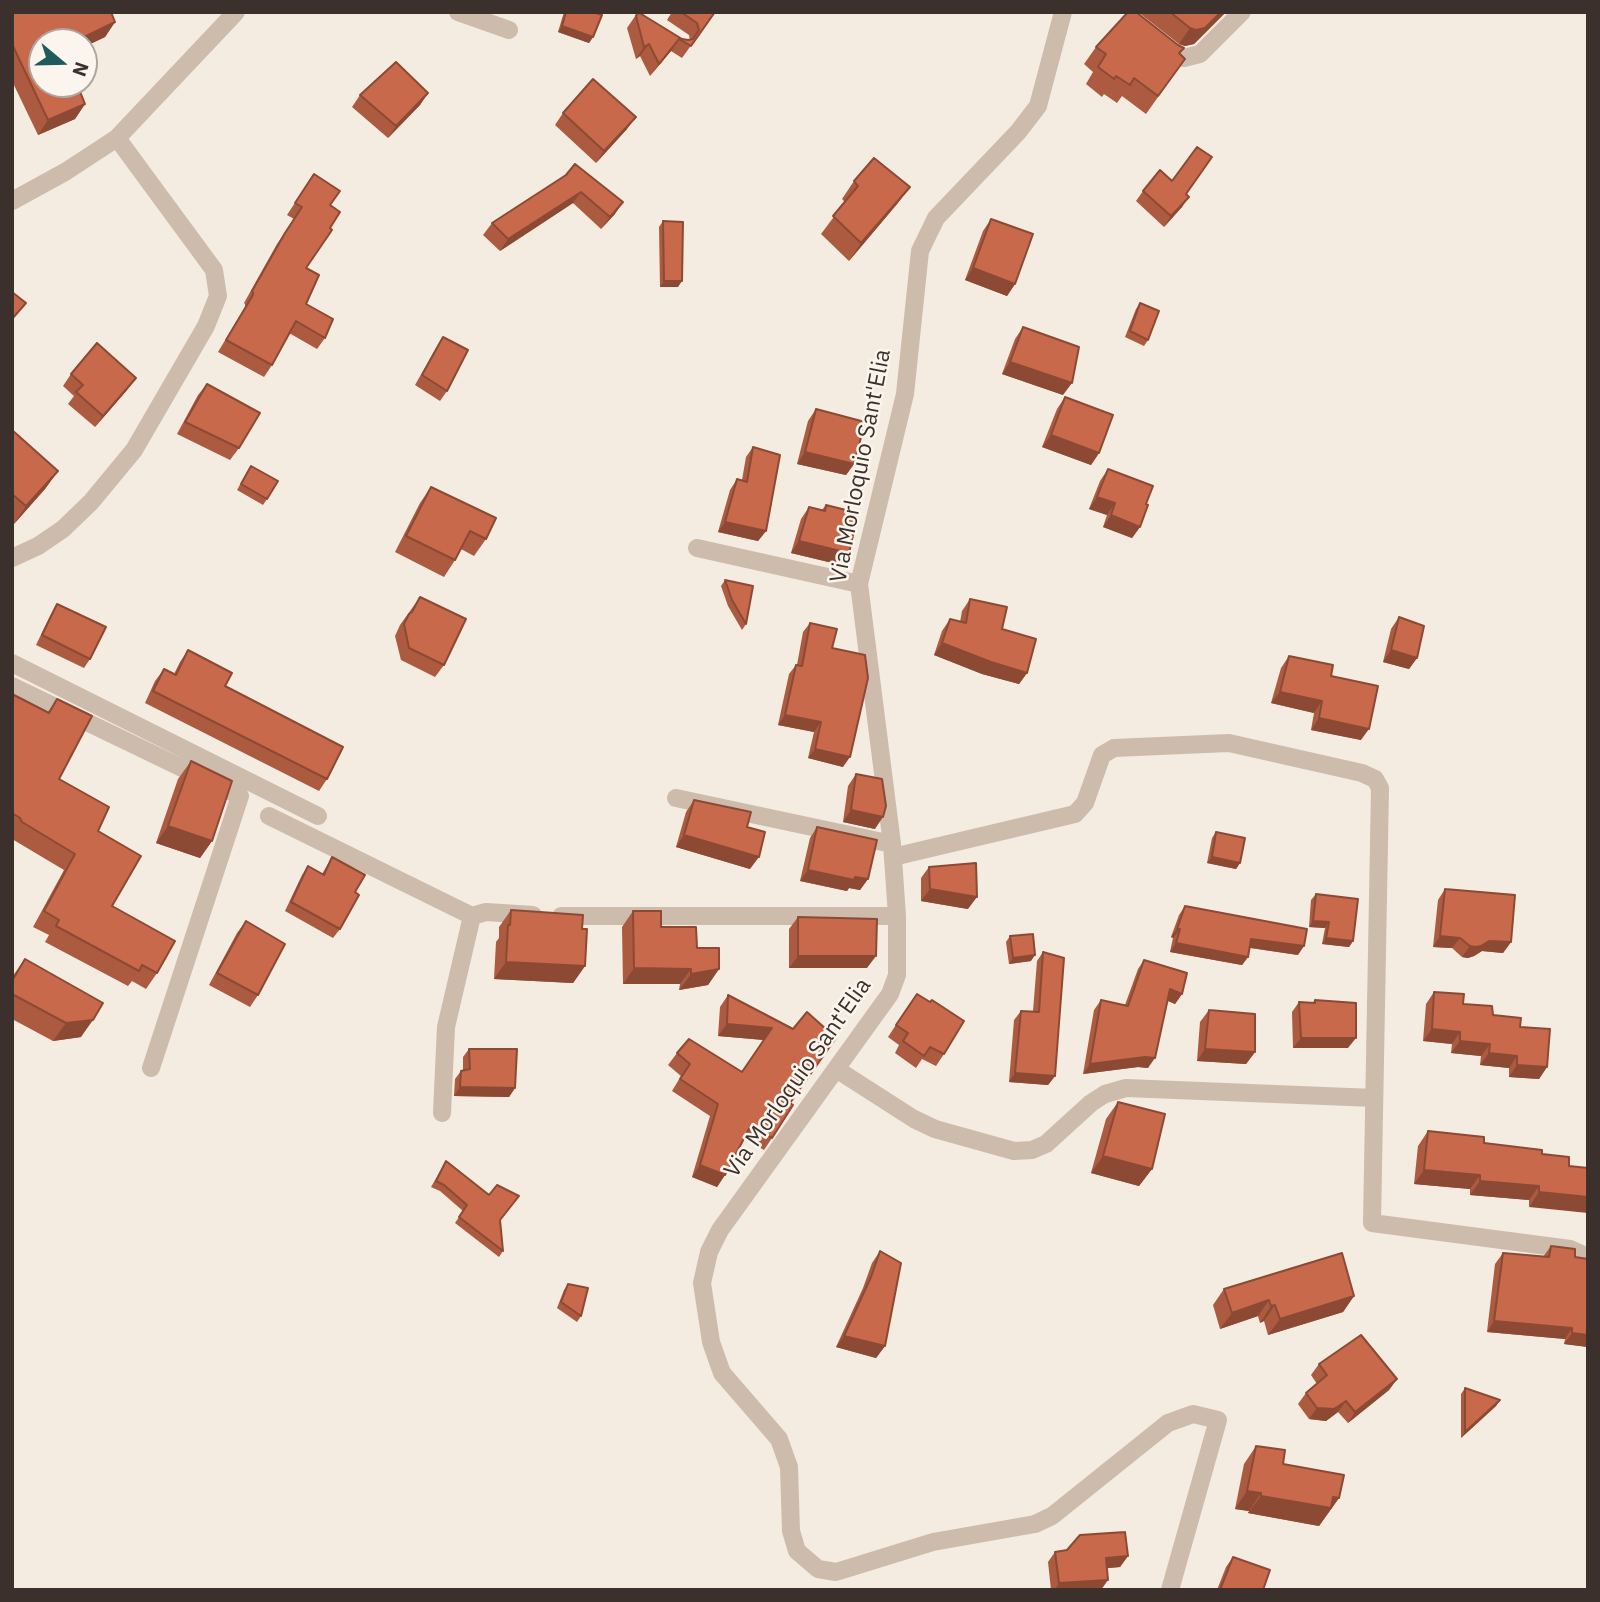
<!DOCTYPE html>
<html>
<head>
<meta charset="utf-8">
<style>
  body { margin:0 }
  #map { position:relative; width:1600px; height:1602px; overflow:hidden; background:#f4ebe1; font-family:"IBM Plex Sans",sans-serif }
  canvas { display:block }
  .frame { position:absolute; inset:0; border:14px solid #3b302b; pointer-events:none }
  .north { position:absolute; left:28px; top:28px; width:70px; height:70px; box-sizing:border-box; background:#fbf5ee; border:2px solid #aea6a0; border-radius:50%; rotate:109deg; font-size:19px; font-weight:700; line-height:28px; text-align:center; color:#3b302b }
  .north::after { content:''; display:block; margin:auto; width:24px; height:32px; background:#1f5a5e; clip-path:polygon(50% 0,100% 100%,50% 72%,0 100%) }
</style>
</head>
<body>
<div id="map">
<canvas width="1600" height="1602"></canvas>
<div class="frame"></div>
<div class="north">N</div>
</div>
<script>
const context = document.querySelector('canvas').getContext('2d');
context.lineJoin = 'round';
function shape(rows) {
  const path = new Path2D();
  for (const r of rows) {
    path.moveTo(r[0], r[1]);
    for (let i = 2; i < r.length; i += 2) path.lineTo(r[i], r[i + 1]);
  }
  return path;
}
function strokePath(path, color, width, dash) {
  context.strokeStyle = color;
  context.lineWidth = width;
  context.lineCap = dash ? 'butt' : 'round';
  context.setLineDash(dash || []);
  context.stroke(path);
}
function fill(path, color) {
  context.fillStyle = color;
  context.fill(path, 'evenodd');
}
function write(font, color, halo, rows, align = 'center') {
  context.font = font + ' "IBM Plex Sans",sans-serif';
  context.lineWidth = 5;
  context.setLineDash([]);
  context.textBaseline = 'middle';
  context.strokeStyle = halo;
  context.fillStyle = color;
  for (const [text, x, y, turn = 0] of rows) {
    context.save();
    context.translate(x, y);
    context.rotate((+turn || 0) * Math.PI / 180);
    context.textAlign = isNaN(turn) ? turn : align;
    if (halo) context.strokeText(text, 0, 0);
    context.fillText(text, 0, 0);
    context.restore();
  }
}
strokePath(shape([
  [458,12,509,30],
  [1063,12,1038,106,1018,132,936,218,920,251,905,394,859,584,892,844,897,916,897,975,890,994,720,1230,709,1252,702,1283,711,1342,722,1373,779,1439,789,1467,791,1531,797,1551,818,1569,836,1572,933,1542,1035,1524,1052,1516,1168,1423,1193,1414,1218,1420,1170,1590],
  [1166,49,1173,54,1184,58,1200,54,1242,12],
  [12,201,65,172,117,138,236,12],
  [697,548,859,584],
  [12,558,38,546,63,529,91,502,134,450,206,326,218,296,214,270,117,138],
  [12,663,318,816],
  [12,686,240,796,151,1068],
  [676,798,892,844],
  [269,816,472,916],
  [893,857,1075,814,1085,803,1102,755,1114,748,1229,743,1362,773,1375,779,1380,788,1372,1223,1570,1249,1588,1257],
  [561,916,897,916],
  [836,1069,914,1119,935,1129,1014,1151,1032,1150,1046,1144,1091,1103,1105,1094,1126,1088,1374,1098],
  [442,1113,446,1027,472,916,486,912,533,915]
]), '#cdbbac', 18);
fill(shape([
  [12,12,115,22,105,37,84,47,84,42,42,42,85,104,75,119,38,135,12,81],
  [564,12,593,12,593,37,589,43,558,32],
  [638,12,682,39,688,40,690,40,689,35,667,20,672,12,715,12,682,58,671,51,650,76,640,56,636,59,627,28],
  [1138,12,1226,12,1194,44,1185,46,1179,44],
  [1178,45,1184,48,1180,54,1185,59,1146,114,1122,96,1117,103,1104,94,1102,97,1086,84,1093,72,1084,64,1096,47],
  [428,93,420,105,388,138,352,107,360,95],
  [563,113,627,129,596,163,555,125],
  [566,175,615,214,601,229,573,203,500,251,483,235,492,223],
  [854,181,910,187,897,204,849,261,821,234,845,202,842,199],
  [1172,181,1186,194,1182,207,1164,227,1136,201,1143,191],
  [306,186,330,205,330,228,306,268,306,304,325,338,317,349,289,333,272,365,264,377,218,352,245,307,245,304,244,303,277,244,294,219,287,215],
  [991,219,1015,284,1007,296,965,280,983,231],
  [663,221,678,287,660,287,659,227],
  [1140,303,1148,340,1144,346,1125,337,1136,309],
  [1023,327,1063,395,1002,374,1015,339],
  [443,337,447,391,440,401,415,385,436,348],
  [71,374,127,390,95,427,68,404,74,396,63,386],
  [207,384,239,448,230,460,177,434,198,395],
  [1065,397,1099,453,1091,465,1042,447,1057,409],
  [816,409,854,464,846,475,797,464,808,421],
  [12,430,58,471,45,489,14,524,12,522],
  [753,447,766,531,758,541,718,532,730,490,737,479,742,480,746,457],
  [1108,469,1146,504,1140,527,1132,538,1103,527,1107,515,1089,509,1100,481],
  [247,472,267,499,263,505,237,490],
  [431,487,486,539,474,556,461,549,455,560,444,577,395,552,420,503],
  [826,505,849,553,841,565,791,553,801,519,809,507,822,510],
  [725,580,746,624,742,630,728,606,721,586],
  [420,597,444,665,435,677,401,660,395,636,400,625],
  [970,599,1002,629,1027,673,1019,684,982,674,934,655,942,631,950,619,960,622,962,611],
  [57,604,90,659,84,668,36,645,51,614],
  [1399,617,1417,658,1409,669,1383,662,1391,629],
  [810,623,832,648,843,767,808,758,814,732,778,725,789,674,796,665,797,665,803,632],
  [188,650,327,779,319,791,145,703,155,681,164,669,174,674,180,662],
  [1289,656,1331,676,1361,740,1311,730,1314,713,1271,703,1281,668],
  [12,694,48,712,57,699,59,779,98,831,112,906,157,973,146,989,132,981,128,986,45,942,49,935,33,927,64,870,12,839],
  [191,761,212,841,200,858,156,843,178,779],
  [856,774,875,829,843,822,848,786],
  [694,800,747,827,750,869,676,847,686,812],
  [817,827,868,879,860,890,849,888,847,891,800,881,810,838],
  [1216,832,1240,863,1236,869,1207,863,1212,838],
  [332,857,355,892,340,929,333,938,285,911,302,875,308,866,322,874],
  [929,867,968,909,921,901,921,878],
  [1445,889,1511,942,1503,953,1482,951,1474,956,1468,958,1462,957,1452,948,1433,947,1438,900],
  [1316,894,1353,941,1349,947,1322,944,1325,928,1309,927,1311,900],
  [1185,906,1298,955,1250,948,1248,957,1242,965,1170,952,1173,938,1171,937,1179,915],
  [511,910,582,929,585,966,573,983,494,979,496,942,499,938,499,927],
  [633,911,697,948,719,969,708,985,679,990,680,984,623,984,622,927],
  [798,917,867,968,789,968,789,929],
  [246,921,258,995,250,1007,209,985,237,933],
  [1010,936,1031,961,1009,964,1006,942],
  [1043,952,1055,1076,1048,1085,1009,1082,1014,1020,1021,1011,1033,1011,1037,961],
  [25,959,81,1037,53,1041,12,1019,12,977],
  [1144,960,1182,994,1175,1004,1167,1000,1148,1068,1138,1067,1083,1074,1094,1010,1101,1000,1125,1005,1138,969],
  [1434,992,1520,1027,1547,1067,1539,1079,1509,1077,1509,1068,1480,1065,1481,1056,1451,1053,1452,1044,1423,1041,1426,1004],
  [728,995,793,1029,790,1103,772,1138,764,1150,744,1138,725,1175,717,1187,692,1177,710,1116,672,1091,681,1076,668,1065,677,1053,742,1072,764,1040,718,1036,720,1007],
  [1315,1000,1348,1048,1293,1048,1292,1012,1299,1002,1313,1002],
  [909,1005,944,1054,936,1066,922,1059,916,1068,895,1053,899,1045,888,1037],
  [1209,1010,1255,1052,1246,1064,1197,1061,1200,1022],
  [469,1049,515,1088,509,1097,454,1096,455,1079,461,1071,463,1070,463,1057],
  [1118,1102,1152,1169,1139,1186,1091,1173,1106,1119],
  [1428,1131,1542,1154,1569,1157,1529,1207,1529,1200,1470,1195,1470,1189,1414,1184,1418,1146],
  [446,1161,500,1220,503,1251,499,1257,455,1223,463,1211,440,1191,431,1187],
  [1551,1246,1575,1257,1588,1259,1588,1347,1564,1344,1565,1339,1487,1332,1495,1264,1503,1253,1543,1257],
  [880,1251,885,1346,876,1358,836,1347,863,1288,872,1263],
  [568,1284,581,1316,577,1322,557,1308,564,1290],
  [1224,1289,1354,1296,1343,1312,1268,1335,1264,1321,1260,1323,1258,1316,1220,1329,1213,1305],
  [1319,1364,1397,1379,1389,1390,1348,1423,1338,1412,1326,1421,1309,1419,1298,1404,1306,1393,1317,1384,1311,1375],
  [1465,1388,1500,1400,1496,1406,1461,1438,1461,1394],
  [1256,1446,1339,1498,1319,1526,1248,1513,1249,1511,1235,1509,1244,1464],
  [1055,1552,1128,1556,1120,1567,1107,1568,1101,1590,1051,1590,1048,1562],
  [1233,1557,1263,1590,1217,1590,1226,1567]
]), '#ac5a40');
fill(shape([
  [1221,12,1226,12,1194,44,1185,46,1179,44,1190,28],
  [115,22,105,37,84,47,84,42,74,42],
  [562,26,593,37,589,43,558,32],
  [679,39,671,51,650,76,659,64],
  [649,44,640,56,636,59,644,47],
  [428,93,420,105,388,138,396,126],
  [85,104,75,119,38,135,48,120],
  [636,117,627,129,596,163,604,151],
  [910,187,897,204,849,261,861,243],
  [581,192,573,203,500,251,508,239],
  [1189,197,1182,207,1164,227,1171,216],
  [623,202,615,214,601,229,610,217],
  [973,268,1015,284,1007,296,965,280],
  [664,281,682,281,678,287,660,287],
  [1010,362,1072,383,1063,395,1002,374],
  [136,378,127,390,95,427,103,416],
  [1051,435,1099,453,1091,465,1042,447],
  [805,452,854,464,846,475,797,464],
  [58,471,45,489,14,524,26,506],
  [1097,497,1115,503,1107,515,1089,509],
  [1111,515,1140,527,1132,538,1103,527],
  [725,522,766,531,758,541,718,532],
  [799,541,849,553,841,565,791,553],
  [942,643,1027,673,1019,684,982,674,934,655],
  [1391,650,1417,658,1409,669,1383,662],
  [1280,692,1322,701,1314,713,1271,703],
  [785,715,821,722,814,732,778,725],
  [1319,718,1369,729,1361,740,1311,730],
  [815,749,850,757,843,767,808,758],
  [851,810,883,817,875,829,843,822],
  [168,826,212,841,200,858,156,843],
  [684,835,759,857,750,869,676,847],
  [1212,857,1240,863,1236,869,1207,863],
  [808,870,868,879,860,890,849,888,847,891,800,881],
  [930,889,977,897,968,909,921,901],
  [1313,921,1329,922,1325,928,1309,927],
  [1177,929,1180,929,1173,938,1171,937],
  [1440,936,1460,938,1452,948,1433,947],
  [1326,938,1353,941,1349,947,1322,944],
  [1251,939,1304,946,1298,955,1245,947],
  [1489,941,1511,942,1503,953,1482,951,1474,956,1468,958,1462,957,1470,946],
  [1176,943,1248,957,1242,965,1170,952],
  [1035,955,1031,961,1009,964,1013,958],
  [798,956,876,956,867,968,789,968],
  [506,962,585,966,573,983,494,979],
  [634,968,691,969,680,984,623,984],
  [719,969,708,985,679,990,691,974],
  [1170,989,1182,994,1175,1004,1163,999],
  [93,1020,81,1037,53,1041,66,1023],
  [727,1024,772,1028,764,1040,718,1036],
  [1432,1029,1460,1032,1452,1044,1423,1041],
  [1301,1038,1356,1038,1348,1048,1293,1048],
  [1460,1041,1490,1044,1481,1056,1451,1053],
  [1205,1049,1255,1052,1246,1064,1197,1061],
  [1489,1053,1517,1056,1509,1068,1480,1065],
  [1145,1057,1155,1058,1148,1068,1138,1067,1083,1074,1090,1064],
  [1517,1065,1547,1067,1539,1079,1509,1077],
  [1015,1073,1055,1076,1048,1085,1009,1082],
  [460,1087,515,1088,509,1097,454,1096],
  [1103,1156,1152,1169,1139,1186,1091,1173],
  [700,1165,725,1175,717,1187,692,1177],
  [1424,1170,1480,1175,1470,1189,1414,1184],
  [1480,1181,1539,1186,1529,1200,1470,1195],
  [1539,1192,1588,1197,1588,1213,1529,1207],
  [1354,1296,1343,1312,1268,1335,1280,1319],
  [1269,1300,1258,1316,1220,1329,1232,1313],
  [1275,1305,1264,1321,1260,1323,1271,1306],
  [1494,1321,1572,1328,1565,1339,1487,1332],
  [1572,1333,1588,1335,1588,1347,1564,1344],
  [844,1336,885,1346,876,1358,836,1347],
  [1397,1379,1389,1390,1348,1423,1355,1412],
  [1500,1400,1496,1406,1461,1438,1465,1432],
  [1346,1401,1338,1412,1326,1421,1309,1419,1317,1408],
  [1247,1491,1261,1493,1249,1511,1235,1509],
  [1261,1496,1333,1497,1339,1498,1319,1526,1248,1513],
  [1128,1556,1120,1567,1098,1569,1106,1558],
  [1108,1580,1101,1590,1055,1590,1059,1583]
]), '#8c4a34');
const building = shape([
  [12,12,111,12,115,22,74,42,42,42,42,84,77,84,85,104,48,120,12,44,12,12],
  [566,12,593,12,602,15,593,37,562,26,566,12],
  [638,12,682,39,688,40,693,39,699,30,697,23,681,12,715,12,691,46,679,39,659,64,649,44,644,47,636,16,638,12],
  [1128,12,1136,12,1178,45,1184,48,1179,53,1185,59,1158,96,1134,78,1130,85,1116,76,1114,79,1098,67,1106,54,1096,47,1128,12],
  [1170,12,1221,12,1205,28,1196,30,1190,28,1170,12],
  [396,62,428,93,396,126,360,95,396,62],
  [593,79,636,117,604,151,563,113,593,79],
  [1197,147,1212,157,1186,194,1189,197,1171,216,1143,191,1160,170,1172,181,1197,147],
  [874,158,910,187,861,243,833,216,858,186,854,181,874,158],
  [575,164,623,202,610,217,581,192,508,239,492,223,566,175,575,164],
  [314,174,340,191,330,205,340,212,330,228,332,230,306,268,319,275,306,304,333,319,325,338,296,321,272,365,226,340,253,295,253,293,252,291,285,233,302,207,295,203,314,174],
  [991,219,1033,234,1015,284,973,268,991,219],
  [663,221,683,222,682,281,664,281,663,221],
  [12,292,26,303,12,319,12,292],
  [1140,303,1159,311,1148,340,1130,331,1140,303],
  [1023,327,1079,347,1072,383,1010,362,1023,327],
  [443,337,468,350,447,391,422,375,443,337],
  [97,343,136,378,103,416,76,392,83,385,71,374,97,343],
  [207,384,260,413,239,448,185,422,207,384],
  [1065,397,1113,415,1099,453,1051,435,1065,397],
  [816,409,865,422,854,464,805,452,816,409],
  [12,430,58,471,26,506,12,494,12,430],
  [753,447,780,455,766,531,725,522,737,479,747,482,753,447],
  [251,466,278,481,267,499,241,484,251,466],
  [1108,469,1153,486,1146,504,1148,505,1140,527,1111,515,1115,503,1097,497,1108,469],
  [431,487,496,518,486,539,470,531,455,560,406,536,431,487],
  [826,505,858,513,849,553,799,541,809,507,825,511,826,505],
  [725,580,753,586,746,624,732,600,725,580],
  [420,597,466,619,444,665,409,648,404,624,409,614,412,612,420,597],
  [970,599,1007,607,1002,629,1036,639,1027,673,991,662,942,643,950,619,966,623,970,599],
  [57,604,106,627,90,659,42,635,57,604],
  [1399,617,1424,626,1417,658,1391,650,1399,617],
  [810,623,837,629,832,648,865,655,868,678,850,757,815,749,821,722,785,715,796,665,802,666,810,623],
  [188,650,232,673,225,686,343,747,327,779,153,691,164,669,176,675,188,650],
  [1289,656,1333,665,1331,676,1378,686,1369,729,1319,718,1322,701,1280,692,1289,656],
  [12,694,49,713,57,699,92,716,59,779,109,807,98,831,141,856,112,906,175,941,157,973,142,965,139,971,56,926,59,920,44,911,75,854,22,822,20,818,12,813,12,694],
  [191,761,232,781,212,841,168,826,191,761],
  [856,774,882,779,886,806,883,817,851,810,856,774],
  [694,800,751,812,747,827,765,832,759,857,684,835,694,800],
  [817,827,877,840,868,879,855,877,854,880,808,870,817,827],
  [1216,832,1245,838,1240,863,1212,857,1216,832],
  [332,857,365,875,355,892,359,895,340,929,291,902,308,866,324,875,332,857],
  [976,863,977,897,930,889,929,867,976,863],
  [1445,889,1515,895,1511,942,1489,941,1481,946,1475,947,1470,946,1460,938,1440,936,1445,889],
  [1316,894,1358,899,1353,941,1326,938,1329,922,1313,921,1316,894],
  [1185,906,1307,929,1304,946,1251,939,1248,957,1176,943,1180,929,1177,929,1185,906],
  [511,910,583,915,582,929,587,929,585,966,506,962,508,925,510,925,511,910],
  [633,911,661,911,661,927,696,927,697,948,719,948,719,969,691,974,691,969,634,968,633,911],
  [798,917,877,919,876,956,798,956,798,917],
  [246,921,285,944,258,995,217,973,246,921],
  [1033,934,1035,955,1013,958,1010,936,1033,934],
  [1043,952,1064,958,1055,1076,1015,1073,1021,1011,1039,1012,1043,952],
  [25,959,103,1003,93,1020,66,1023,12,994,12,981,25,959],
  [1144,960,1187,973,1182,994,1170,989,1155,1058,1145,1057,1090,1064,1101,1000,1128,1006,1144,960],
  [1434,992,1464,994,1463,1004,1492,1006,1493,1015,1521,1018,1520,1027,1550,1029,1547,1067,1517,1065,1517,1056,1489,1053,1490,1044,1460,1041,1460,1032,1432,1029,1434,992],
  [917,994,930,1002,932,1000,964,1021,944,1054,930,1047,924,1056,903,1041,908,1033,896,1025,917,994],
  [728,995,793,1029,807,1012,836,1038,790,1103,793,1105,772,1138,751,1125,725,1175,700,1165,718,1104,680,1079,690,1064,677,1053,689,1039,742,1072,772,1028,727,1024,728,995],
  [1315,1000,1356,1003,1356,1038,1301,1038,1299,1002,1315,1003,1315,1000],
  [1209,1010,1255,1014,1255,1052,1205,1049,1209,1010],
  [469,1049,517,1049,515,1088,460,1087,461,1071,470,1069,469,1049],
  [1118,1102,1165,1114,1152,1169,1103,1156,1118,1102],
  [1428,1131,1484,1137,1484,1143,1542,1150,1542,1154,1569,1157,1569,1166,1588,1168,1588,1197,1539,1192,1539,1186,1480,1181,1480,1175,1424,1170,1428,1131],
  [446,1161,489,1195,497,1185,519,1196,500,1220,503,1251,459,1217,467,1205,444,1185,436,1181,446,1161],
  [1551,1246,1575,1249,1575,1257,1588,1259,1588,1335,1572,1333,1572,1328,1494,1321,1503,1253,1549,1257,1551,1246],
  [880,1251,901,1263,885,1346,844,1336,871,1277,880,1251],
  [1342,1253,1354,1296,1280,1319,1275,1305,1271,1306,1269,1300,1232,1313,1224,1289,1342,1253],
  [568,1284,588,1288,581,1316,561,1302,568,1284],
  [1361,1335,1397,1379,1355,1412,1346,1401,1334,1409,1317,1408,1306,1393,1327,1375,1319,1364,1361,1335],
  [1465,1388,1500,1400,1465,1432,1465,1388],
  [1256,1446,1285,1450,1283,1464,1344,1475,1339,1498,1333,1497,1331,1508,1261,1496,1261,1493,1247,1491,1256,1446],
  [1125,1532,1128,1556,1106,1558,1108,1580,1059,1583,1055,1552,1067,1550,1080,1535,1125,1532],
  [1233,1557,1270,1570,1263,1590,1220,1590,1233,1557]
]);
fill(building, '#c8694b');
strokePath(building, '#8c4a34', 2);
write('23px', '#3b302b', '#fbf5ee', [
  ["Via Morloquio Sant'Elia",861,466,-79],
  ["Via Morloquio Sant'Elia",798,1078,-55]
]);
</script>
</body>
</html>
